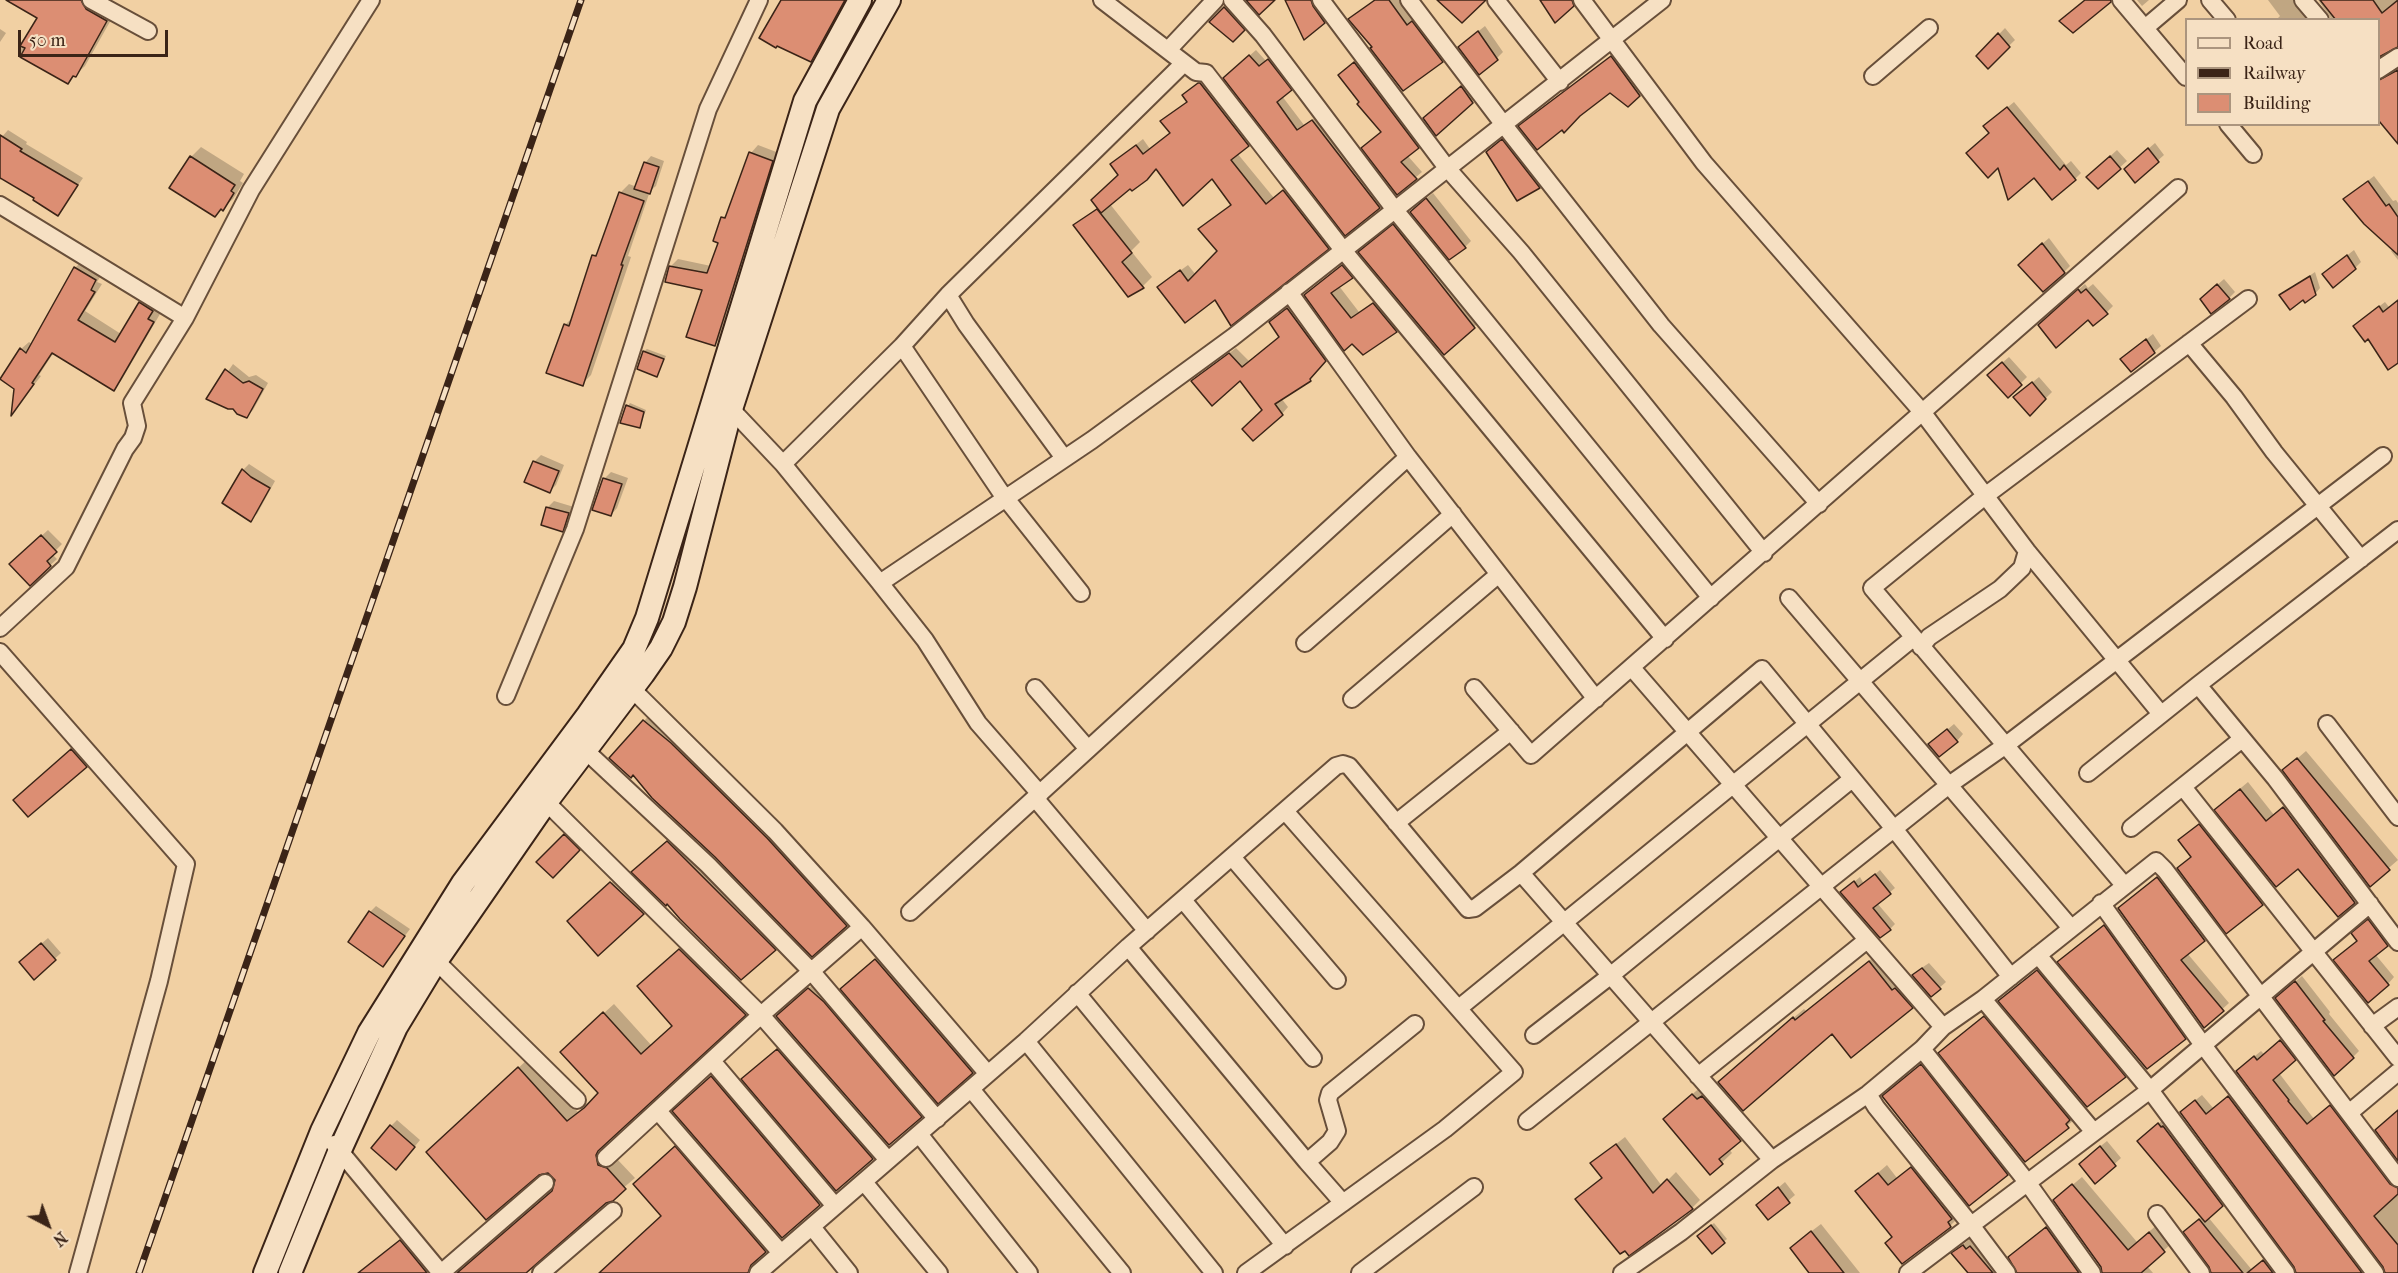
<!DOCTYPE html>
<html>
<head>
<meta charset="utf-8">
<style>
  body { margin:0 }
  #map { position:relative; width:2398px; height:1273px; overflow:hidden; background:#f1d0a3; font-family:"IM FELL French Canon",serif }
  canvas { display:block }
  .legend { position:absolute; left:2185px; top:18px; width:195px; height:108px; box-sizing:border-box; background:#f6e0c3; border:2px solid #ab957e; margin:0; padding:8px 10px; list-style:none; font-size:18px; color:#3b2417 }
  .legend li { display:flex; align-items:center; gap:12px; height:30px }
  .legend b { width:30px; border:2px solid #ab957e }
  .north { position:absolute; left:18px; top:1195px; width:60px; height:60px; -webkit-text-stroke:4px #f6e0c3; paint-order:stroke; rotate:139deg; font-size:16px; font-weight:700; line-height:24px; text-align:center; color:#3b2417 }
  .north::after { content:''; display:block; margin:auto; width:21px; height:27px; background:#3b2417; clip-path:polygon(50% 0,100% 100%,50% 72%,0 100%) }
  .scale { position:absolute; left:18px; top:30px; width:150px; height:27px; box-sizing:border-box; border:3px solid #3b2417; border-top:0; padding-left:8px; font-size:18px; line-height:21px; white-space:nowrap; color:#3b2417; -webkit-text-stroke:4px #f6e0c3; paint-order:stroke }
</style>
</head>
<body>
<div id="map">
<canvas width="2398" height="1273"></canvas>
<ul class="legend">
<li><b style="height:8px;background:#f6e0c3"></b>Road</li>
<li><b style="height:8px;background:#3b2417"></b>Railway</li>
<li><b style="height:16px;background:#dc8e73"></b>Building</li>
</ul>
<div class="north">N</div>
<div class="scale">50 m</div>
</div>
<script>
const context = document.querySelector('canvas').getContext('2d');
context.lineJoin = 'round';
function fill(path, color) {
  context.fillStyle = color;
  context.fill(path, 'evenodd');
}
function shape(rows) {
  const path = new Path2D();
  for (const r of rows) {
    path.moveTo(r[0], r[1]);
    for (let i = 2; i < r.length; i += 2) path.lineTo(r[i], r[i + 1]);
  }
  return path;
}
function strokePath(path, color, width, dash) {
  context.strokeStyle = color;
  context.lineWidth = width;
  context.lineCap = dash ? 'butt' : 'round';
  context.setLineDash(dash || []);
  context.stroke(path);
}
fill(shape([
  [9,0,96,0,116,11,85,66,68,82,18,54,39,17],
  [783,0,846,0,817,54,810,61],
  [1286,0,1319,0,1331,16,1324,22],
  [1374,0,1404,0,1451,52,1442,61,1374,47,1351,19],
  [2137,0,2149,0,2142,6],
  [2268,0,2305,0,2319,20,2276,20,2280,16],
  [2318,0,2398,0,2398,45,2378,57,2378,20,2332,20],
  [1231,2,1250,23,1233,40,1211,21],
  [1485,26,1503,52,1497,58,1466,41],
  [2005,28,2015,40,1988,66,1978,56],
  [0,29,6,33,0,42],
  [1256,50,1266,61,1275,55,1297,83,1282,96,1304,125,1319,115,1385,201,1345,233,1231,72],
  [1618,51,1646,88,1628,105,1610,91,1562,128,1527,120],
  [1361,57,1424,140,1407,155,1422,172,1397,193,1382,131,1361,102,1346,69],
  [2398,68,2398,141,2378,119,2378,70,2388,74],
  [1208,77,1255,138,1237,153,1274,198,1291,184,1334,241,1328,247,1216,297,1166,281,1188,265,1196,275,1219,251,1201,229,1232,204,1213,177,1157,167,1110,204,1140,242,1131,251,1152,277,1143,286,1128,295,1075,225,1098,207,1120,174,1119,158,1143,139,1150,149,1172,132,1162,121,1188,101,1190,89],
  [1468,81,1478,96,1472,102,1431,112],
  [2014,102,2066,165,2071,161,2081,173,2075,179,2034,176,1985,126],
  [8,130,27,142,26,144,83,178,58,214,36,198,3,178,0,180,0,139],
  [1509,134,1546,181,1539,187,1518,199,1494,146],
  [2155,143,2164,155,2136,180,2132,163],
  [758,145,779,153,722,337,715,344,704,289,671,266,678,259,711,266,719,242,723,218,729,211,751,153],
  [201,147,244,174,240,181,243,183,233,199,215,215,191,157],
  [2117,150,2127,161,2098,187,2094,171],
  [651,156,664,161,656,186,650,191,628,256,631,257,591,375,582,384,565,325,574,316,594,256,599,250,620,193,629,184,637,187,645,163],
  [2374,176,2393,201,2396,200,2398,203,2398,260,2391,251,2394,248,2351,194],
  [1433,193,1471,241,1465,247,1418,205],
  [1407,212,1487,314,1474,327,1360,252],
  [2049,238,2070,266,2064,272,2026,258],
  [2354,250,2361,262,2355,268,2331,268],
  [1350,259,1359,270,1339,286,1359,312,1381,296,1403,323,1363,353,1306,295],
  [83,260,103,272,97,282,102,284,85,311,121,334,140,303,148,295,159,303,155,310,160,314,121,381,114,389,54,352,39,375,41,376,13,412,21,349,29,342,32,344,75,268],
  [2315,272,2320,288,2315,294,2303,298,2281,295],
  [2224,279,2235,292,2229,298,2208,293],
  [2085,284,2088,288,2093,284,2113,306,2106,313,2088,318,2046,319],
  [2398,300,2398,349,2361,320,2385,302,2389,307],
  [1294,303,1331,354,1310,380,1281,398,1288,407,1282,414,1264,410,1240,379,1193,381,1236,348,1249,361,1280,336,1277,316],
  [2153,334,2161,346,2154,352,2122,359],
  [647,349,666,356,657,375,644,351],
  [2009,357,2027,377,2008,396,1995,369],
  [233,364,249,377,256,375,268,383,253,410,246,417,234,408,209,399],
  [2039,377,2052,392,2030,414,2022,391],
  [630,403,646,410,640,426,628,406],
  [541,455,564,465,556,485,550,491,526,481,535,461],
  [249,464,275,481,257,514,250,520,224,503,243,470],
  [611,472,628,478,617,508,611,515,604,479],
  [554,501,574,507,568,524,562,530,547,508],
  [48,530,62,544,52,554,57,559,30,584,17,558],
  [653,711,855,916,846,925,611,758],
  [1954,724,1963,734,1957,741,1930,744],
  [78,744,92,759,86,766,21,794],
  [2306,751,2398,860,2370,884,2284,770],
  [2248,782,2274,815,2292,800,2362,894,2338,915,2299,867,2224,802],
  [2206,819,2268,898,2227,932,2192,856,2187,834],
  [571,829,585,843,553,876,539,862],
  [677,832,784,939,741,978,643,862],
  [1880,870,1895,888,1877,903,1895,924,1890,929,1847,888,1860,877,1864,884],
  [2164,872,2211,933,2187,953,2229,1003,2204,1026,2126,902],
  [621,874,653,903,598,954,579,912],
  [376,906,410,929,383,965,370,912],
  [2375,914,2393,938,2375,954,2394,977,2388,984,2342,954,2358,940,2360,927],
  [2110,919,2191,1031,2185,1038,2066,956],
  [48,938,61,953,34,978,27,956],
  [690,940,754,1004,607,1141,605,1144,607,1155,617,1159,635,1178,523,1273,458,1273,557,1186,555,1176,548,1171,438,1142,528,1059,578,1112,593,1100,600,1093,572,1042,614,1004,652,1046,674,1025,649,977],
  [886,950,982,1062,938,1101,852,980],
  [1880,952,1922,997,1912,1007,1832,1032,1729,1072,1804,1009,1806,1011],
  [1929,963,1946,982,1931,995,1920,969],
  [2044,965,2131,1070,2125,1076,2000,1001],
  [2302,976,2330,1012,2329,1014,2359,1051,2353,1057,2283,992],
  [818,980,930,1107,921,1116,787,1007],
  [1991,1011,2074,1120,2025,1160,1947,1047],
  [2288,1035,2301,1053,2279,1073,2314,1119,2337,1100,2398,1180,2398,1273,2386,1273,2385,1266,2244,1065,2261,1051,2264,1054],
  [787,1040,882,1148,836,1189,753,1070],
  [1928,1059,2013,1168,2007,1174,1890,1090],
  [721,1067,829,1194,782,1236,684,1102],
  [1703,1085,1750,1130,1729,1149,1732,1153,1711,1173,1674,1110],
  [2235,1090,2373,1273,2298,1273,2188,1106,2202,1095,2214,1109],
  [2165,1118,2228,1198,2208,1217,2252,1270,2270,1255,2286,1273,2212,1273,2192,1226,2202,1217,2146,1135],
  [397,1120,420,1140,403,1161,391,1126],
  [1625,1137,1662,1186,1676,1172,1700,1200,1692,1208,1577,1199,1603,1177,1592,1163],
  [685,1138,775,1241,760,1256,757,1263,747,1273,599,1273,663,1215,645,1175],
  [2107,1141,2121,1158,2095,1182,2087,1157],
  [1920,1160,1958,1218,1950,1226,1893,1237,1857,1191,1887,1165,1897,1178],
  [2082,1177,2137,1242,2158,1224,2173,1242,2147,1266,2153,1273,2104,1273,2064,1192],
  [1785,1182,1795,1195,1768,1218,1758,1205],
  [2055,1219,2097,1273,2019,1273,2019,1248],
  [1714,1223,1727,1239,1712,1251,1702,1233],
  [1821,1224,1860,1273,1811,1273,1800,1240],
  [410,1231,449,1273,365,1273,363,1271,373,1261],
  [1972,1237,2012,1273,1970,1273,1953,1253]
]), '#0003');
const building = shape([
  [6,0,81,0,86,9,107,21,76,77,73,76,68,84,20,57,25,48,20,46,37,18,6,0],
  [781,0,845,0,811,62,777,46,776,48,759,38,781,0],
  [1246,0,1275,0,1259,15,1246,0],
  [1285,0,1311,0,1313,6,1325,23,1304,40,1285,0],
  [1375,0,1389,0,1407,25,1412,21,1443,62,1403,91,1370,48,1372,47,1348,19,1375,0],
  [1437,0,1486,0,1462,23,1437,0],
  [1540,0,1572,0,1574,6,1555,23,1540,0],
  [2085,0,2111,0,2111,2,2073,33,2059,21,2085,0],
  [2320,0,2373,0,2382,13,2398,0,2398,47,2379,57,2379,20,2336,20,2320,0],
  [1224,7,1245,30,1233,42,1209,22,1224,7],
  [1478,31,1498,60,1479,75,1458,47,1478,31],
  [1998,33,2010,47,1988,69,1976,56,1998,33],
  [1249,55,1259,66,1268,59,1292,90,1277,102,1297,130,1312,120,1380,208,1345,236,1223,78,1249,55],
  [1611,56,1640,96,1628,107,1610,93,1580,116,1564,133,1562,130,1537,150,1518,126,1611,56],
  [1354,62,1419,148,1401,162,1417,179,1397,195,1361,148,1381,132,1357,104,1359,102,1338,75,1354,62],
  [2398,70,2398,144,2379,121,2379,80,2398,70],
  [1198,83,1200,83,1249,146,1231,160,1266,204,1283,190,1329,249,1231,326,1215,300,1185,323,1157,287,1180,270,1188,281,1217,251,1198,229,1231,205,1212,179,1183,206,1156,169,1147,180,1132,191,1130,189,1101,213,1091,200,1118,175,1110,164,1136,145,1143,154,1170,133,1160,121,1187,102,1182,95,1198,83],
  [1461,86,1473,103,1436,136,1423,118,1461,86],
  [2007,107,2060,170,2064,165,2076,180,2052,200,2034,178,2008,200,1998,168,1988,178,1966,153,1989,133,1983,126,2007,107],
  [0,135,22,149,20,151,78,185,58,216,33,200,34,198,0,178,0,135],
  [1502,139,1540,188,1517,201,1486,152,1502,139],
  [2148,148,2159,162,2135,183,2124,169,2148,148],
  [749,152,773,161,715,346,686,337,702,290,665,282,669,266,707,273,718,243,713,241,721,217,725,218,749,152],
  [190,156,235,185,231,191,234,193,223,211,221,209,215,217,169,188,190,156],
  [2110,156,2121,169,2098,189,2086,177,2110,156],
  [644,162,659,167,650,194,634,189,644,162],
  [2368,181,2386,206,2389,204,2398,217,2398,255,2364,224,2343,199,2368,181],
  [619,192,644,201,621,265,623,265,583,386,546,373,564,324,569,326,592,255,596,256,619,192],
  [1426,198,1466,248,1449,260,1410,212,1426,198],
  [1097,209,1132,253,1122,262,1144,288,1128,297,1073,225,1097,209],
  [1393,224,1475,328,1444,355,1358,252,1393,224],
  [2042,243,2065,273,2043,292,2018,265,2042,243],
  [2347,255,2356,269,2333,288,2322,274,2347,255],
  [1342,265,1353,278,1331,293,1351,318,1373,303,1397,332,1363,355,1352,344,1344,351,1304,295,1342,265],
  [74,267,96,280,91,290,95,292,78,320,115,342,139,302,153,311,148,319,154,322,114,391,52,353,32,383,34,384,11,416,14,389,0,379,20,348,26,353,74,267],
  [2310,276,2316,295,2305,303,2303,300,2290,310,2279,295,2310,276],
  [2217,284,2230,299,2211,314,2200,299,2217,284],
  [2078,289,2081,293,2086,289,2108,314,2093,326,2088,320,2056,348,2038,325,2078,289],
  [2398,300,2398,363,2388,370,2368,339,2365,342,2353,326,2379,306,2383,312,2398,300],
  [1287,308,1326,361,1310,379,1311,381,1275,404,1283,415,1253,441,1242,429,1262,410,1240,381,1212,406,1191,381,1229,353,1242,367,1279,337,1269,322,1287,308],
  [2146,339,2155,353,2131,372,2120,359,2146,339],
  [643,351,664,359,657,377,637,369,643,351],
  [2002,362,2022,385,2008,398,1987,375,2002,362],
  [225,369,243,383,249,381,263,389,247,418,237,414,233,409,228,409,206,399,225,369],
  [2032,382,2046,399,2030,416,2013,397,2032,382],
  [626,405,644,412,640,428,620,423,626,405],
  [533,461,559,471,550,493,524,482,533,461],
  [242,469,251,477,270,488,251,522,222,503,242,469],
  [603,478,622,484,611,516,592,510,603,478],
  [546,507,569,513,563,532,541,525,546,507],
  [41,535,57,552,47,561,51,566,30,586,9,564,41,535],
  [643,720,671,743,767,838,847,926,812,957,715,857,652,798,633,775,631,778,609,758,643,720],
  [1947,729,1958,742,1939,757,1928,744,1947,729],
  [71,749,87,767,28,817,13,800,71,749],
  [2297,758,2390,870,2370,887,2282,770,2297,758],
  [2240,789,2266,821,2283,807,2355,903,2338,917,2298,869,2276,887,2214,810,2240,789],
  [2199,824,2263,905,2226,934,2177,868,2191,857,2178,840,2199,824],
  [564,834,580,850,553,878,536,862,564,834],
  [667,841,776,950,741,980,680,919,667,904,666,906,631,872,667,841],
  [1875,874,1891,894,1873,908,1891,930,1880,938,1840,892,1854,881,1858,887,1875,874],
  [2157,877,2205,941,2181,960,2224,1011,2204,1028,2118,908,2157,877],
  [610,882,644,914,598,956,567,921,610,882],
  [369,911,405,936,383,967,348,942,369,911],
  [2368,919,2388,946,2369,961,2389,985,2368,1003,2333,960,2357,941,2351,933,2368,919],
  [2104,925,2186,1039,2147,1069,2057,962,2104,925],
  [41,943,56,960,34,980,19,962,41,943],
  [679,949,746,1015,598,1151,596,1155,598,1165,607,1168,626,1189,613,1201,606,1203,526,1273,457,1273,552,1191,555,1180,548,1173,539,1175,486,1220,426,1152,518,1067,567,1121,584,1108,598,1093,560,1052,603,1012,641,1054,672,1026,637,986,679,949],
  [875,959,973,1073,938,1104,840,989,875,959],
  [1869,961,1892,990,1895,988,1913,1008,1851,1058,1832,1034,1743,1111,1718,1082,1793,1017,1795,1020,1869,961],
  [1922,968,1941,989,1931,997,1912,975,1922,968],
  [2037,970,2126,1077,2087,1107,1998,1001,2037,970],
  [2295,981,2325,1020,2323,1021,2354,1058,2334,1076,2275,998,2295,981],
  [808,988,824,1002,922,1117,889,1145,776,1016,808,988],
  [1984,1016,2070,1120,2066,1124,2069,1128,2025,1162,1938,1053,1984,1016],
  [2280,1040,2296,1060,2273,1080,2289,1100,2288,1101,2307,1124,2330,1105,2390,1184,2398,1188,2398,1194,2374,1216,2398,1245,2398,1273,2385,1273,2383,1267,2236,1071,2254,1056,2257,1060,2280,1040],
  [777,1049,873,1159,836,1191,741,1079,777,1049],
  [1921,1064,2008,1175,1969,1206,1882,1096,1921,1064],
  [711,1076,820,1205,782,1238,672,1111,711,1076],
  [1692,1094,1697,1099,1702,1096,1741,1141,1719,1159,1723,1164,1710,1175,1663,1119,1692,1094],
  [2228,1096,2362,1273,2296,1273,2294,1267,2180,1112,2195,1100,2206,1114,2228,1096],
  [2398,1110,2398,1161,2375,1130,2398,1110],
  [2158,1123,2161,1127,2163,1126,2223,1206,2205,1222,2137,1141,2158,1123],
  [390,1125,415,1147,396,1170,371,1148,390,1125],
  [1616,1144,1653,1193,1667,1179,1693,1209,1629,1256,1625,1251,1620,1254,1575,1199,1602,1178,1590,1163,1616,1144],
  [675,1146,766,1252,751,1265,748,1273,599,1273,661,1216,633,1184,675,1146],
  [2100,1146,2116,1166,2095,1184,2079,1164,2100,1146],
  [1911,1167,1952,1219,1948,1222,1951,1227,1902,1264,1885,1243,1892,1237,1855,1191,1878,1173,1888,1185,1911,1167],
  [2072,1184,2128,1250,2149,1232,2165,1252,2141,1273,2102,1273,2101,1267,2053,1200,2072,1184],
  [1778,1187,1790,1203,1768,1220,1756,1205,1778,1187],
  [2199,1219,2215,1239,2243,1273,2211,1273,2209,1267,2183,1232,2199,1219],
  [1711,1225,1725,1243,1712,1254,1697,1236,1711,1225],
  [2046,1227,2079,1273,2017,1273,2008,1257,2046,1227],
  [1811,1231,1844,1273,1809,1273,1790,1248,1811,1231],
  [400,1240,427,1273,358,1273,400,1240],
  [1963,1245,1966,1249,1970,1246,1993,1273,1968,1273,1951,1253,1963,1245],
  [2263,1260,2273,1273,2247,1273,2263,1260]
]);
fill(building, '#dc8e73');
strokePath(building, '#3b2417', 1.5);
const street = shape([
  [91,0,148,31],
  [1102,0,1196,72,1206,73,1343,250,1665,639],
  [1232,0,1263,35,1395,210,1711,598],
  [1321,0,1447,168,1521,252,1764,553],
  [1409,0,1504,125,1661,325,1819,504],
  [1496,0,1560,82],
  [1582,0,1704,163,1923,413,2027,551,2161,714],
  [2121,0,2186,77],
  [2210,0,2227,20],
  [2303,0,2320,20],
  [2145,28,2178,0],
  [1168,50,1215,0],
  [2378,70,2398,57],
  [1873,76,1929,28],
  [2228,124,2253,154],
  [0,205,185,318],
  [1289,292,1408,457,1596,699],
  [948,295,966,324,1064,458],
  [2189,343,2234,397,2274,452,2361,559],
  [902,346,1000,491,1081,593],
  [731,409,783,464,880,583,1092,440,1233,337,1662,0],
  [783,464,902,346,948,295,1184,63],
  [880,583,925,640,978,723,1040,794],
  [1789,598,2071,928],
  [0,628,66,567,125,449,133,438,137,426,132,403,185,318,251,190,371,0],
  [1305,643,1453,514],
  [1921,647,1929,637,2000,589,2022,568,2027,551],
  [0,652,186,864,159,981,78,1273],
  [1632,668,1943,1027],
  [624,681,775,831,862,927,988,1074],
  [2198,685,2275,778,2398,942],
  [1035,688,1088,749],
  [1474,688,1531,755,2178,188],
  [506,696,575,529,708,109,759,0],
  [1352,699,1499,574],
  [2327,724,2398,817],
  [586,751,708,865,812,972,937,1119],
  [2088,773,2198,685,2398,530],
  [2183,787,2398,1058],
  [539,795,761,1015,888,1160],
  [1035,798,1147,931],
  [1396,823,1511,731],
  [2131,828,2242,739],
  [1232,857,1337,980],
  [1521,873,1772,1160],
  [2124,885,1872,588,1985,496,2248,299],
  [1183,900,1313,1058],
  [2101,903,2203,1045,2375,1273],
  [910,912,1408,457],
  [1128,947,1307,1162,1343,1203],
  [2038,955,2150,1090,2286,1273],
  [436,961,577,1100],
  [1077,993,1285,1246],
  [1983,999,2093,1131],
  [1459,1008,1913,638],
  [2372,1026,2398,1007],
  [1534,1035,1610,976,1852,779],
  [1026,1041,1214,1273],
  [1922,1049,2027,1182,2092,1273],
  [712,1061,835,1206],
  [1698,1076,1867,940],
  [971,1089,1122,1273],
  [1868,1094,1876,1107,1971,1225,2007,1273],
  [658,1111,781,1253],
  [2349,1113,2398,1072],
  [1527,1121,1949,785,2006,745,2383,456],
  [919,1134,1029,1273],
  [334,1144,441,1273,545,1183],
  [606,1158,761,1015,862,927],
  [1307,1162,1330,1142,1337,1131,1328,1100,1330,1093,1415,1024],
  [864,1182,939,1273],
  [2157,1214,2201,1273],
  [812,1227,849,1273],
  [541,1273,613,1211],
  [758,1273,1026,1041,1128,947,1336,766,1343,764,1349,766,1468,909,1475,908,1521,873,1762,669,1895,830,2011,977],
  [1246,1273,1445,1129,1514,1072,1285,811],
  [1360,1273,1474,1187],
  [1622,1273,1681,1232,1772,1160,1868,1094,1922,1049,1943,1027,1983,999,2156,861,2165,870,2398,1178],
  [1908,1273,2150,1090,2370,904]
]);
const secondary = shape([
  [265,1273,322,1131,369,1033,463,883,588,715,634,649,647,618,805,101,860,0],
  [290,1273,340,1150,396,1027,436,961,546,802,643,674,661,648,674,622,685,587,731,409,828,109,889,0]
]);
strokePath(street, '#684f3a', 20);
strokePath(secondary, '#3b2417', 26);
strokePath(street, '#f6e0c3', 16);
strokePath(secondary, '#f6e0c3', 22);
const rail = shape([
  [139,1273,581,0]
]);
strokePath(rail, '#3b2417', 7);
strokePath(rail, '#f6e0c3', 4.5, [14]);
</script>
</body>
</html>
